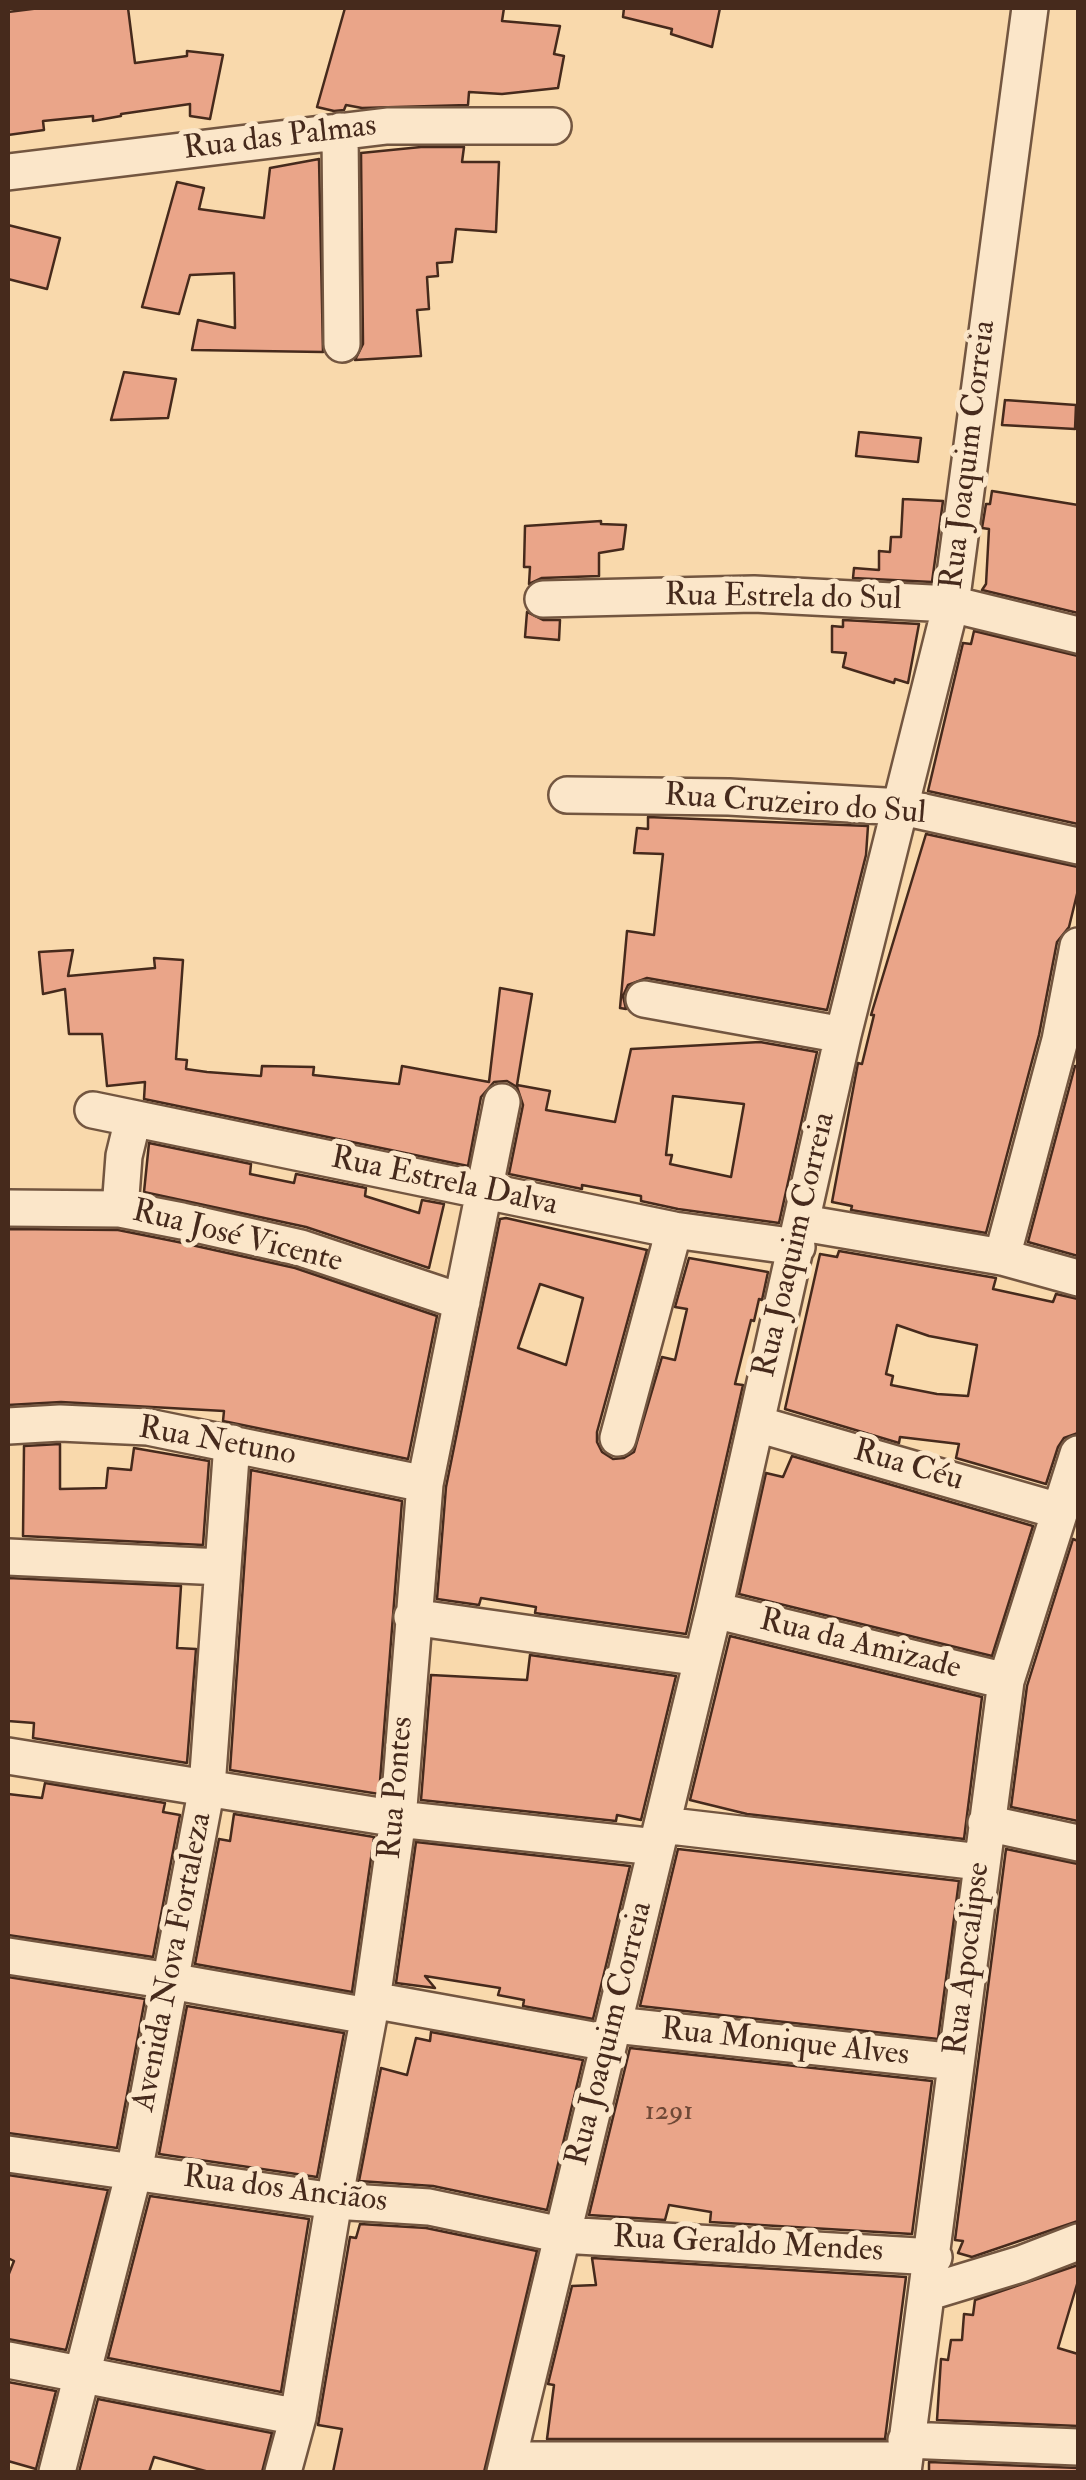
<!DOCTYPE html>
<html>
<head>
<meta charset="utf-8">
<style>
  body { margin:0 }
  #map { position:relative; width:1086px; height:2480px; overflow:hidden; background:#f9d9ac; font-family:"IM FELL Double Pica",serif }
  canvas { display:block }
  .frame { position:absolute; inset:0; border:10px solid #462a1c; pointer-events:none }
</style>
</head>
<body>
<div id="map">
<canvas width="1086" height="2480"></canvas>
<div class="frame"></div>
</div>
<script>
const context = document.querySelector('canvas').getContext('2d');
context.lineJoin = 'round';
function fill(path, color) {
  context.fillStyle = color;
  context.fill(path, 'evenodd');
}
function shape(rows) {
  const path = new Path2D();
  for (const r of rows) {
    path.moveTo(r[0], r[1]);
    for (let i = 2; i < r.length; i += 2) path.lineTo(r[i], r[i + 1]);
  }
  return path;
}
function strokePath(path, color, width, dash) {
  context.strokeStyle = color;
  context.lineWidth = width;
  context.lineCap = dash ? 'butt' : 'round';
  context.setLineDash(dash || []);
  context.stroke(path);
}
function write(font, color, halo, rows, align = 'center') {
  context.font = font + ' "IM FELL Double Pica",serif';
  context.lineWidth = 10;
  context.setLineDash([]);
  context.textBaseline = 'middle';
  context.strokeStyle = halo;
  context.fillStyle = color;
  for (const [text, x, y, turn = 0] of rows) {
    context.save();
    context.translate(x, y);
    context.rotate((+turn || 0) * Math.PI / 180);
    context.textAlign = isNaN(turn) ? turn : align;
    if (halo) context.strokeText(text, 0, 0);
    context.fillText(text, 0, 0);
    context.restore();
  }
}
const building = shape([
  [40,8,128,8,135,63,187,56,187,51,223,55,210,119,190,116,190,104,121,114,121,116,93,121,93,116,43,121,44,130,8,135,8,12,40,8],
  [345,8,504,8,502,21,560,26,554,54,564,56,558,88,502,94,469,92,468,105,362,108,346,105,344,110,334,111,317,107,345,8],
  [624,8,720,8,712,47,671,34,672,29,623,17,624,8],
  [421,147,464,147,462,162,499,162,496,232,456,229,452,262,437,263,438,276,427,277,429,309,417,310,421,356,355,360,363,344,361,153,421,147],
  [319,159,323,352,192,350,198,320,235,328,234,273,190,275,179,314,142,307,177,182,204,188,199,209,264,218,270,168,319,159],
  [8,225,60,238,47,289,8,279,8,225],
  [124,372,176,379,168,418,111,420,124,372],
  [1005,400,1076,405,1075,429,1002,425,1005,400],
  [859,432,921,438,918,462,856,456,859,432],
  [992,491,1078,505,1078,613,982,590,986,584,989,529,982,528,986,504,990,504,992,491],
  [903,499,943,501,932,582,853,578,854,568,879,570,879,551,890,552,891,537,901,537,903,499],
  [601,521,601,524,626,525,623,549,599,553,599,576,542,578,529,584,530,567,524,567,525,526,601,521],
  [527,612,543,620,560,620,559,640,525,637,527,612],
  [843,620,919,624,908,683,895,679,894,683,843,667,846,653,832,652,832,626,843,627,843,620],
  [974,631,1078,656,1078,824,928,791,963,643,971,644,974,631],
  [648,817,868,826,866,855,827,1010,647,978,628,985,623,996,626,1009,620,1008,627,931,654,935,663,854,634,853,637,828,648,829,648,817],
  [926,834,1078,867,1078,890,1069,927,1057,942,1039,1035,986,1233,851,1210,852,1206,832,1202,858,1063,862,1064,874,1015,871,1015,926,834],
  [73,950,68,976,155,968,154,958,183,960,176,1059,187,1060,186,1069,207,1072,261,1076,262,1066,314,1067,313,1075,399,1084,402,1066,489,1082,500,988,532,994,517,1085,550,1091,546,1110,615,1122,631,1049,760,1042,817,1052,779,1223,678,1209,641,1201,641,1196,582,1185,582,1189,509,1174,523,1105,517,1087,507,1081,494,1082,481,1097,468,1166,144,1099,145,1082,107,1086,102,1034,69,1034,65,989,43,994,39,952,73,950],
  [673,1096,744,1104,731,1177,670,1164,672,1155,666,1155,673,1096],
  [1075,1066,1078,1067,1078,1256,1028,1242,1075,1066],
  [149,1143,251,1164,250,1174,294,1183,296,1174,366,1188,365,1196,419,1213,422,1200,444,1204,429,1268,306,1227,144,1192,149,1143],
  [506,1218,647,1250,597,1432,597,1442,602,1452,613,1459,624,1458,634,1452,662,1357,675,1360,687,1309,675,1307,689,1258,768,1272,762,1300,759,1299,754,1321,751,1320,735,1384,743,1385,686,1634,535,1613,536,1607,481,1598,479,1605,437,1599,446,1487,500,1219,506,1218],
  [540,1284,583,1298,566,1365,518,1348,540,1284],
  [8,1229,118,1230,178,1242,295,1268,437,1316,408,1459,223,1421,224,1411,61,1402,8,1405,8,1229],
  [839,1251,996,1278,993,1289,1053,1302,1056,1294,1078,1299,1078,1433,1064,1438,1058,1447,1046,1484,956,1458,959,1444,900,1437,899,1443,785,1409,820,1254,837,1257,839,1251],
  [897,1325,929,1336,977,1345,968,1396,937,1394,891,1385,893,1376,886,1374,897,1325],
  [60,1444,60,1489,106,1488,108,1468,131,1470,134,1448,209,1461,203,1545,23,1536,24,1446,60,1444],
  [792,1456,1033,1526,992,1656,739,1594,766,1473,783,1477,792,1456],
  [251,1470,402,1501,379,1794,230,1770,251,1470],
  [1073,1539,1078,1541,1078,1821,1011,1807,1027,1686,1073,1539],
  [8,1578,181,1586,177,1648,196,1649,187,1763,33,1738,34,1723,8,1721,8,1578],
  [730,1636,982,1697,964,1839,747,1814,690,1800,730,1636],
  [530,1655,676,1676,641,1820,617,1815,616,1821,421,1800,431,1675,527,1680,530,1655],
  [45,1783,165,1803,163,1812,180,1815,153,1957,8,1935,8,1794,42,1798,45,1783],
  [234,1814,374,1837,352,1992,195,1964,219,1839,230,1841,234,1814],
  [416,1842,630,1866,593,2019,523,2006,524,2000,498,1995,500,1988,425,1976,435,1988,396,1983,416,1842],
  [678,1849,959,1881,938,2039,640,2006,678,1849],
  [1006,1849,1078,1864,1078,2221,972,2257,958,2253,963,2241,955,2240,1006,1849],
  [8,1977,145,1999,117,2148,8,2133,8,1977],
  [187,2006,344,2033,317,2177,159,2154,187,2006],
  [431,2032,583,2060,547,2210,433,2186,359,2181,381,2068,407,2075,416,2038,430,2041,431,2032],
  [630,2048,932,2081,912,2234,710,2222,711,2212,669,2205,665,2220,589,2215,630,2048],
  [8,2175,108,2190,66,2350,8,2339,8,2276,14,2261,8,2258,8,2175],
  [150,2196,309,2219,281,2392,108,2358,150,2196],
  [360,2224,426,2228,537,2251,484,2472,333,2472,342,2429,318,2425,350,2237,356,2238,360,2224],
  [592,2258,906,2277,885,2439,547,2439,554,2385,548,2384,572,2286,596,2285,592,2258],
  [1078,2265,1078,2281,1058,2348,1078,2354,1078,2426,937,2420,941,2359,948,2360,951,2340,962,2340,964,2314,973,2315,975,2300,1078,2265],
  [8,2382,56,2391,36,2469,8,2461,8,2382],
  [98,2399,272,2433,262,2472,209,2472,154,2457,149,2472,79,2472,98,2399],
  [929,2462,1078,2468,1078,2472,929,2472,929,2462]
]);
fill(building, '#eaa589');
strokePath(building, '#462a1c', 2.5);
const street = shape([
  [340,131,342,344],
  [8,172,387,126,553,126],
  [543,599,754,594,951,604,1078,635],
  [567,795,729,797,902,807,1078,846],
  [644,999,843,1035],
  [93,1110,674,1230,797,1247],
  [8,1208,120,1209,182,1221,301,1248,462,1302],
  [120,1209,124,1156,133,1119],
  [803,1223,1002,1257,1078,1278],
  [1002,1257,1060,1040,1078,946],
  [757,1424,1059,1511],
  [8,1426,60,1423,148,1427,425,1484],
  [618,1438,674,1230],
  [8,1557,222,1567],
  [714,1610,1006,1681],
  [412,1617,701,1658],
  [8,1756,398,1819,656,1847],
  [986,1823,1078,1843],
  [662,1825,980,1862],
  [8,1956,170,1981,368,2016],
  [372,2000,609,2043],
  [615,2025,956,2062],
  [8,2154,334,2201,429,2207,562,2235,934,2257],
  [929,2292,1021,2264,1078,2242],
  [8,2360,298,2417],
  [906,2440,1078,2447],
  [508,2460,904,2460],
  [57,2472,134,2172,207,1787,232,1443],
  [283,2472,298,2417,334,2201,372,2000,398,1819,425,1484,502,1102],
  [505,2472,714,1610,843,1035,951,604,1030,8],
  [903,2472,1006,1681,1078,1454]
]);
strokePath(street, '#735640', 40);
strokePath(street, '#fbe6c9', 35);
write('28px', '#6f4937', null, [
  ["1291",669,2113]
]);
write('32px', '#462a1c', '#fbe6c9', [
  ["Rua das Palmas",280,139,-7],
  ["Rua Joaquim Correia",970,455,-83],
  ["Rua Estrela do Sul",783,599,1],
  ["Rua Cruzeiro do Sul",795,806,4],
  ["Rua Estrela Dalva",444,1183,12],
  ["Rua José Vicente",237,1238,14],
  ["Rua Joaquim Correia",796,1245,-77],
  ["Rua Netuno",217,1443,10],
  ["Rua Céu",908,1467,16],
  ["Rua da Amizade",860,1646,14],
  ["Rua Pontes",398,1788,-85],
  ["Rua Apocalipse",969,1959,-83],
  ["Avenida Nova Fortaleza",174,1962,-79],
  ["Rua Joaquim Correia",611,2034,-76],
  ["Rua Monique Alves",785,2044,6],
  ["Rua dos Anciãos",285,2191,7],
  ["Rua Geraldo Mendes",748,2246,3]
]);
</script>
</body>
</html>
